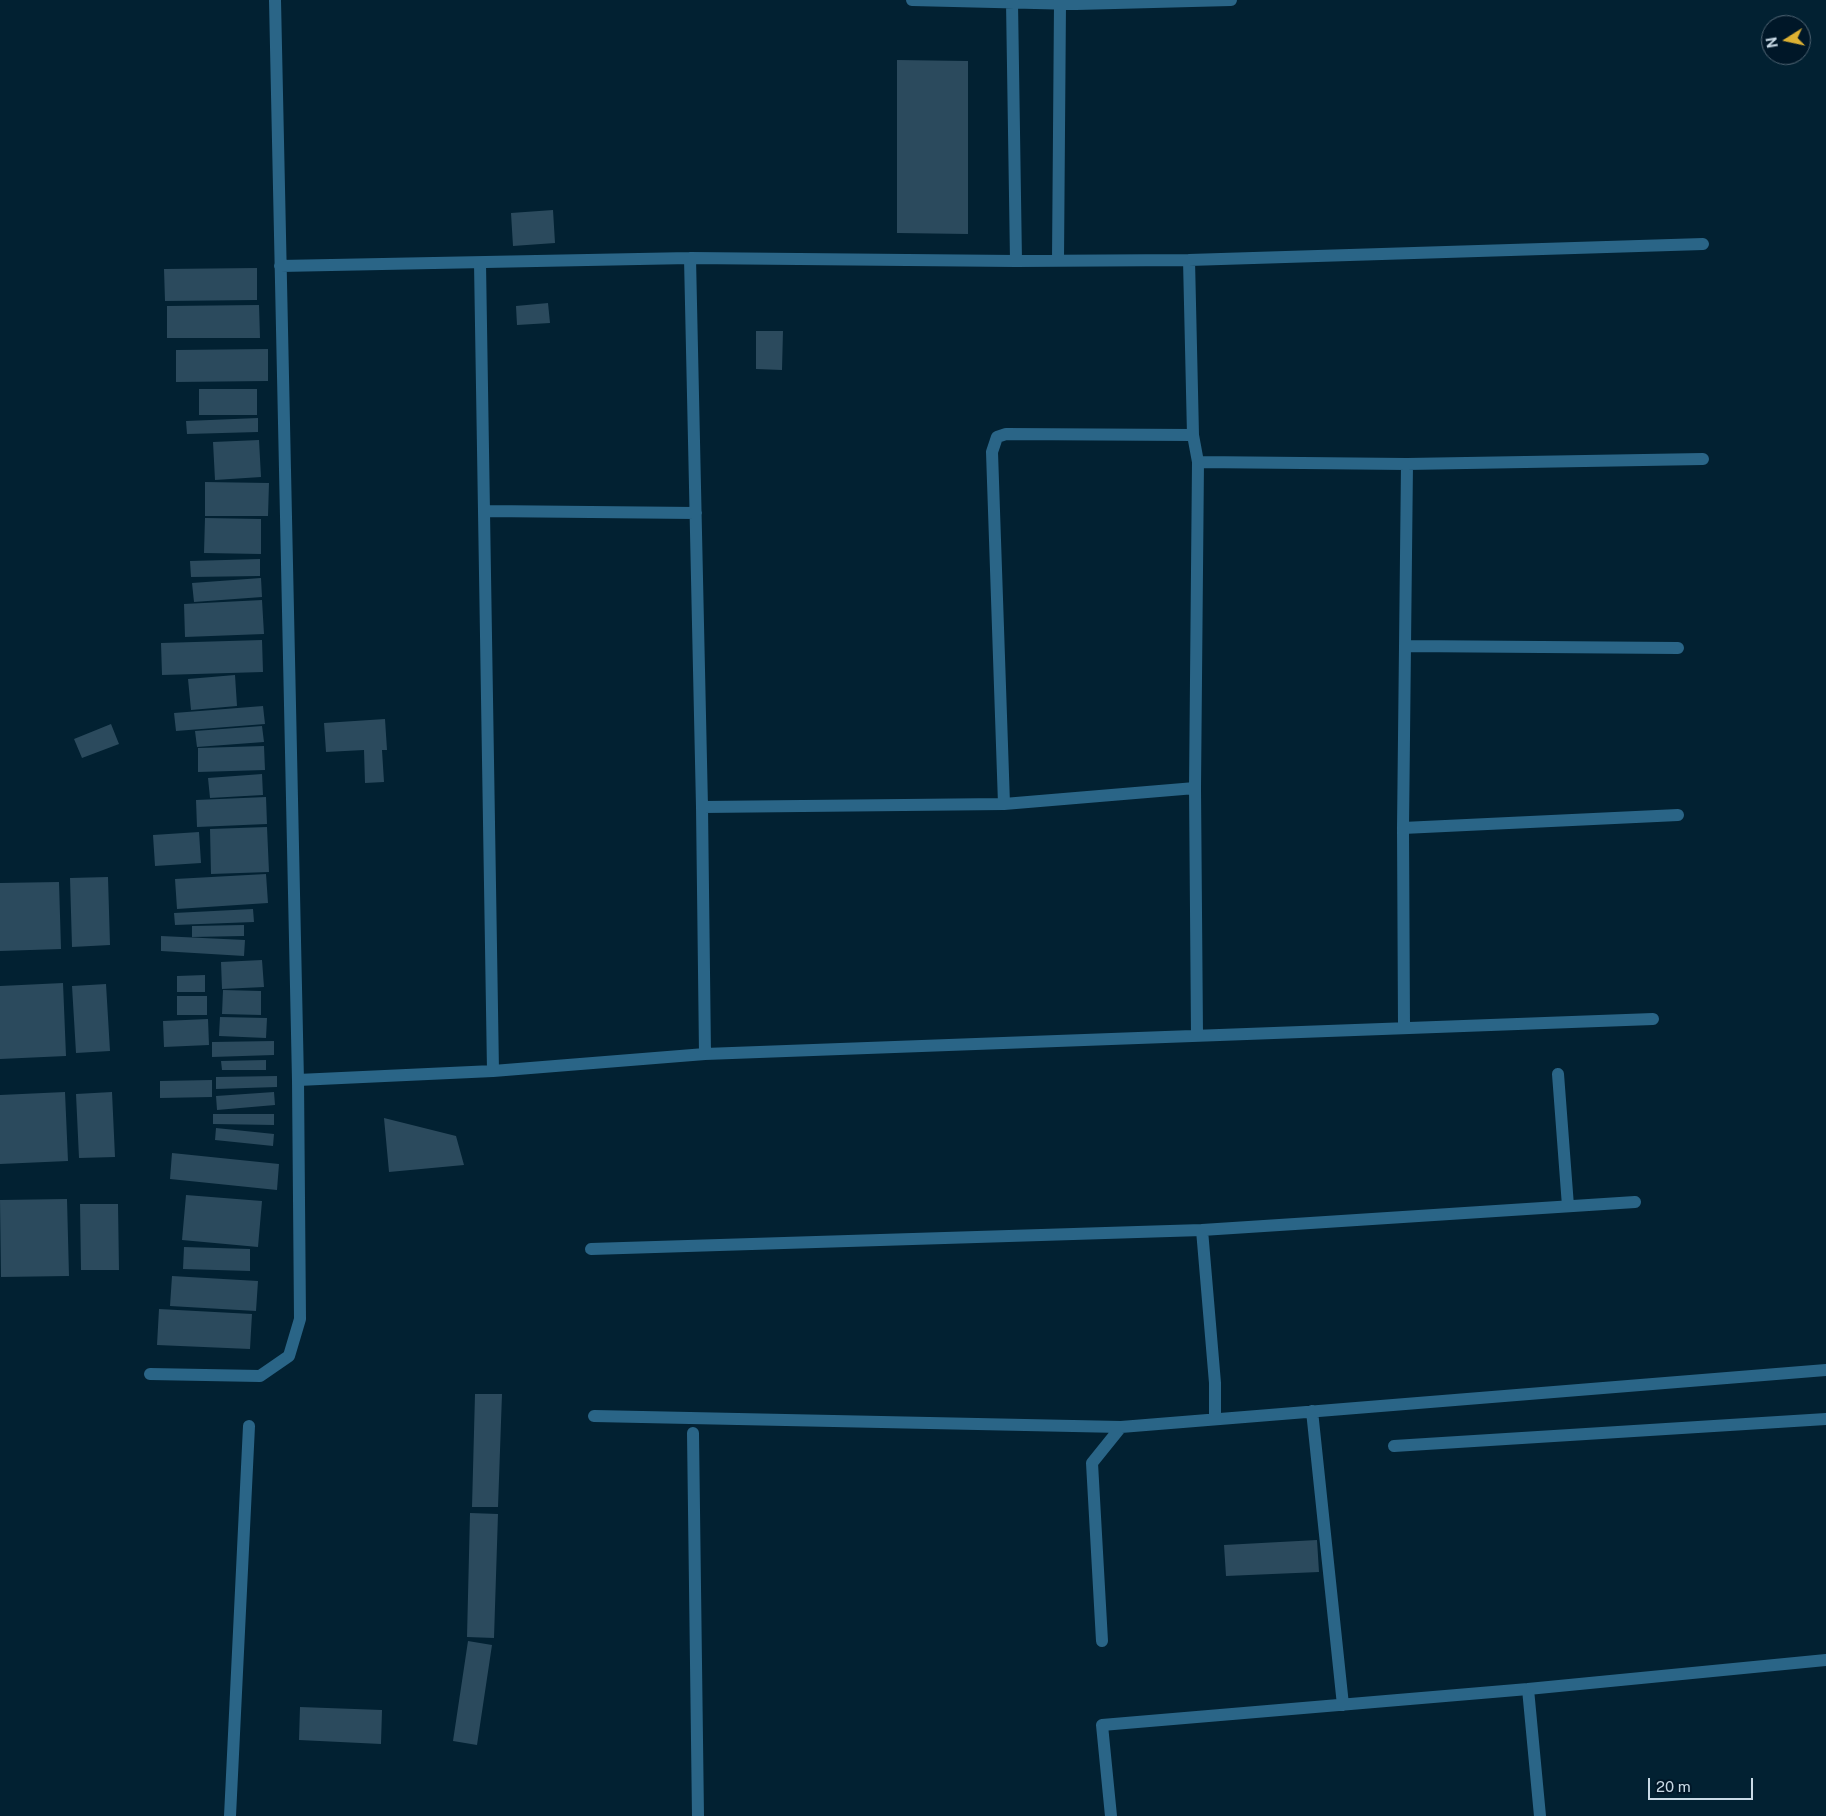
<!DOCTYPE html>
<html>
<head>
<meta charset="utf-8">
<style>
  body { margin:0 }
  #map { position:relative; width:1826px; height:1816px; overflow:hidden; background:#022132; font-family:"Public Sans",sans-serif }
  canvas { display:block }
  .north { position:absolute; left:1761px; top:15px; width:50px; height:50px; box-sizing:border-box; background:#001728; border:1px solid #506574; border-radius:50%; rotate:260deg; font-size:14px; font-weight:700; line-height:20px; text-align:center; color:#c9dae6 }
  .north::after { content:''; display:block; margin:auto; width:18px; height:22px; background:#ddb133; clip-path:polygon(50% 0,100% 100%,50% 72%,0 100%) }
  .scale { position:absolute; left:1648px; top:1778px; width:105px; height:22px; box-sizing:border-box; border:2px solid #c9dae6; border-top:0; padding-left:6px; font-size:15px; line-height:18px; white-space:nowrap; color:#c9dae6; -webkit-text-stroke:4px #001728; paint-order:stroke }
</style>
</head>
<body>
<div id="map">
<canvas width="1826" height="1816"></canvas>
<div class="north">N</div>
<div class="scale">20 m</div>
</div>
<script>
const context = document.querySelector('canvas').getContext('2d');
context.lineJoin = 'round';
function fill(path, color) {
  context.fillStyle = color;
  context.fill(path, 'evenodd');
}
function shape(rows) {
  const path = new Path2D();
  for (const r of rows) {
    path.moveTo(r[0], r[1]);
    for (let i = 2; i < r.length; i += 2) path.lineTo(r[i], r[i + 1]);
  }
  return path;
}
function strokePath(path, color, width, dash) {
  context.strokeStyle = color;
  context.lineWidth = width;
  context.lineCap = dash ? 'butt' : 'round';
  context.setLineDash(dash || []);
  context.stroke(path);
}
fill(shape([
  [897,60,968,61,968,234,897,233],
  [553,210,555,243,513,246,511,213],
  [257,268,257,300,165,301,164,269],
  [548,303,550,323,517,325,516,306],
  [259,305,260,338,167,338,167,306],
  [756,331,783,331,782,370,756,369],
  [268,349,268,381,176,382,176,350],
  [199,389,257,389,257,415,199,415],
  [258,418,258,432,187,434,186,421],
  [259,440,261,477,215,480,213,442],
  [205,482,269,483,268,516,205,516],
  [205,518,261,519,261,554,204,553],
  [260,559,260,576,191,577,190,561],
  [261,578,262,597,194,602,192,583],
  [262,600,264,634,185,637,184,604],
  [262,640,263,672,162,675,161,643],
  [235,675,237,706,191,710,188,679],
  [263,706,265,724,176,731,174,713],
  [385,719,387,750,382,750,384,782,365,783,364,750,326,752,324,723],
  [111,724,119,744,82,758,74,739],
  [262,726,264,742,197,747,195,731],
  [264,746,265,770,198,772,198,748],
  [262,774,263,795,210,798,208,778],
  [266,797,267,824,197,827,196,800],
  [267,827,269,872,211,874,210,829],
  [199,832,201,863,155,866,153,835],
  [266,874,268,903,177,909,175,879],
  [108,877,110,945,72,947,70,878],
  [59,882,61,949,0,951,0,883],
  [253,909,254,922,175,925,174,913],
  [244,925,244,936,192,937,192,926],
  [161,936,245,940,244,956,161,951],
  [262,960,264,987,222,989,221,962],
  [205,975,205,992,177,992,177,976],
  [63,983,66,1056,0,1059,0,986],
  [106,984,110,1051,76,1053,72,986],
  [223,990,261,991,261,1015,222,1014],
  [177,996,207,996,207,1015,177,1015],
  [220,1017,267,1018,266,1038,219,1036],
  [208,1019,209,1045,164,1047,163,1021],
  [274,1041,274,1055,212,1057,212,1042],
  [266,1060,266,1070,222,1070,221,1061],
  [277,1076,277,1087,216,1089,216,1077],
  [212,1080,212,1097,160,1098,160,1081],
  [65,1092,68,1161,0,1164,0,1095],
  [112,1092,115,1157,79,1158,76,1094],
  [274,1092,275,1105,217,1110,216,1096],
  [213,1114,274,1114,274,1125,213,1124],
  [384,1118,456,1136,464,1165,389,1172],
  [216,1128,274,1134,273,1146,215,1140],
  [172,1153,279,1164,277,1190,170,1179],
  [186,1195,262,1201,258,1247,182,1240],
  [67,1199,69,1276,1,1277,0,1200],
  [80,1204,118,1204,119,1270,81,1270],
  [184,1247,250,1249,250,1271,183,1269],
  [172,1276,258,1281,256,1311,170,1306],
  [159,1309,252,1314,250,1349,157,1345],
  [475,1394,502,1394,498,1507,472,1507],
  [470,1513,498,1514,494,1638,467,1637],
  [1317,1540,1319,1572,1226,1576,1224,1545],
  [468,1641,492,1645,477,1745,453,1741],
  [300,1707,382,1710,381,1744,299,1740]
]), '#2b4a5d');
strokePath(shape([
  [912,0,1076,4,1231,0],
  [1012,2,1016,261],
  [690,258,702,807,705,1054],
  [1058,260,1060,3],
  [1189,260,1703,244],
  [480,263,493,1071],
  [280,266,690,258,1016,261,1189,260,1193,435,1198,462,1195,788,1197,1035],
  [1198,462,1407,464,1703,459],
  [485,511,696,513],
  [1405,646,1678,648],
  [1004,804,992,452,997,437,1006,434,1193,435],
  [702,807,1004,804,1195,788],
  [1403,828,1678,815],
  [1404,1027,1403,828,1407,464],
  [1558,1074,1568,1206],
  [298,1080,493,1071,705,1054,1653,1019],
  [1202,1230,1635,1202],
  [591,1249,1202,1230,1215,1383,1215,1419],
  [150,1374,260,1376,289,1356,300,1319,298,1080,275,0],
  [1312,1411,1343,1705],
  [594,1416,1121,1427],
  [693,1433,698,1816],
  [1394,1446,1826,1419],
  [1102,1641,1092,1463,1121,1427,1826,1370],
  [1528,1689,1540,1816],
  [230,1816,249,1426],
  [1111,1816,1102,1725,1528,1689,1826,1660]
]), '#2a6587', 12);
</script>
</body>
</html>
